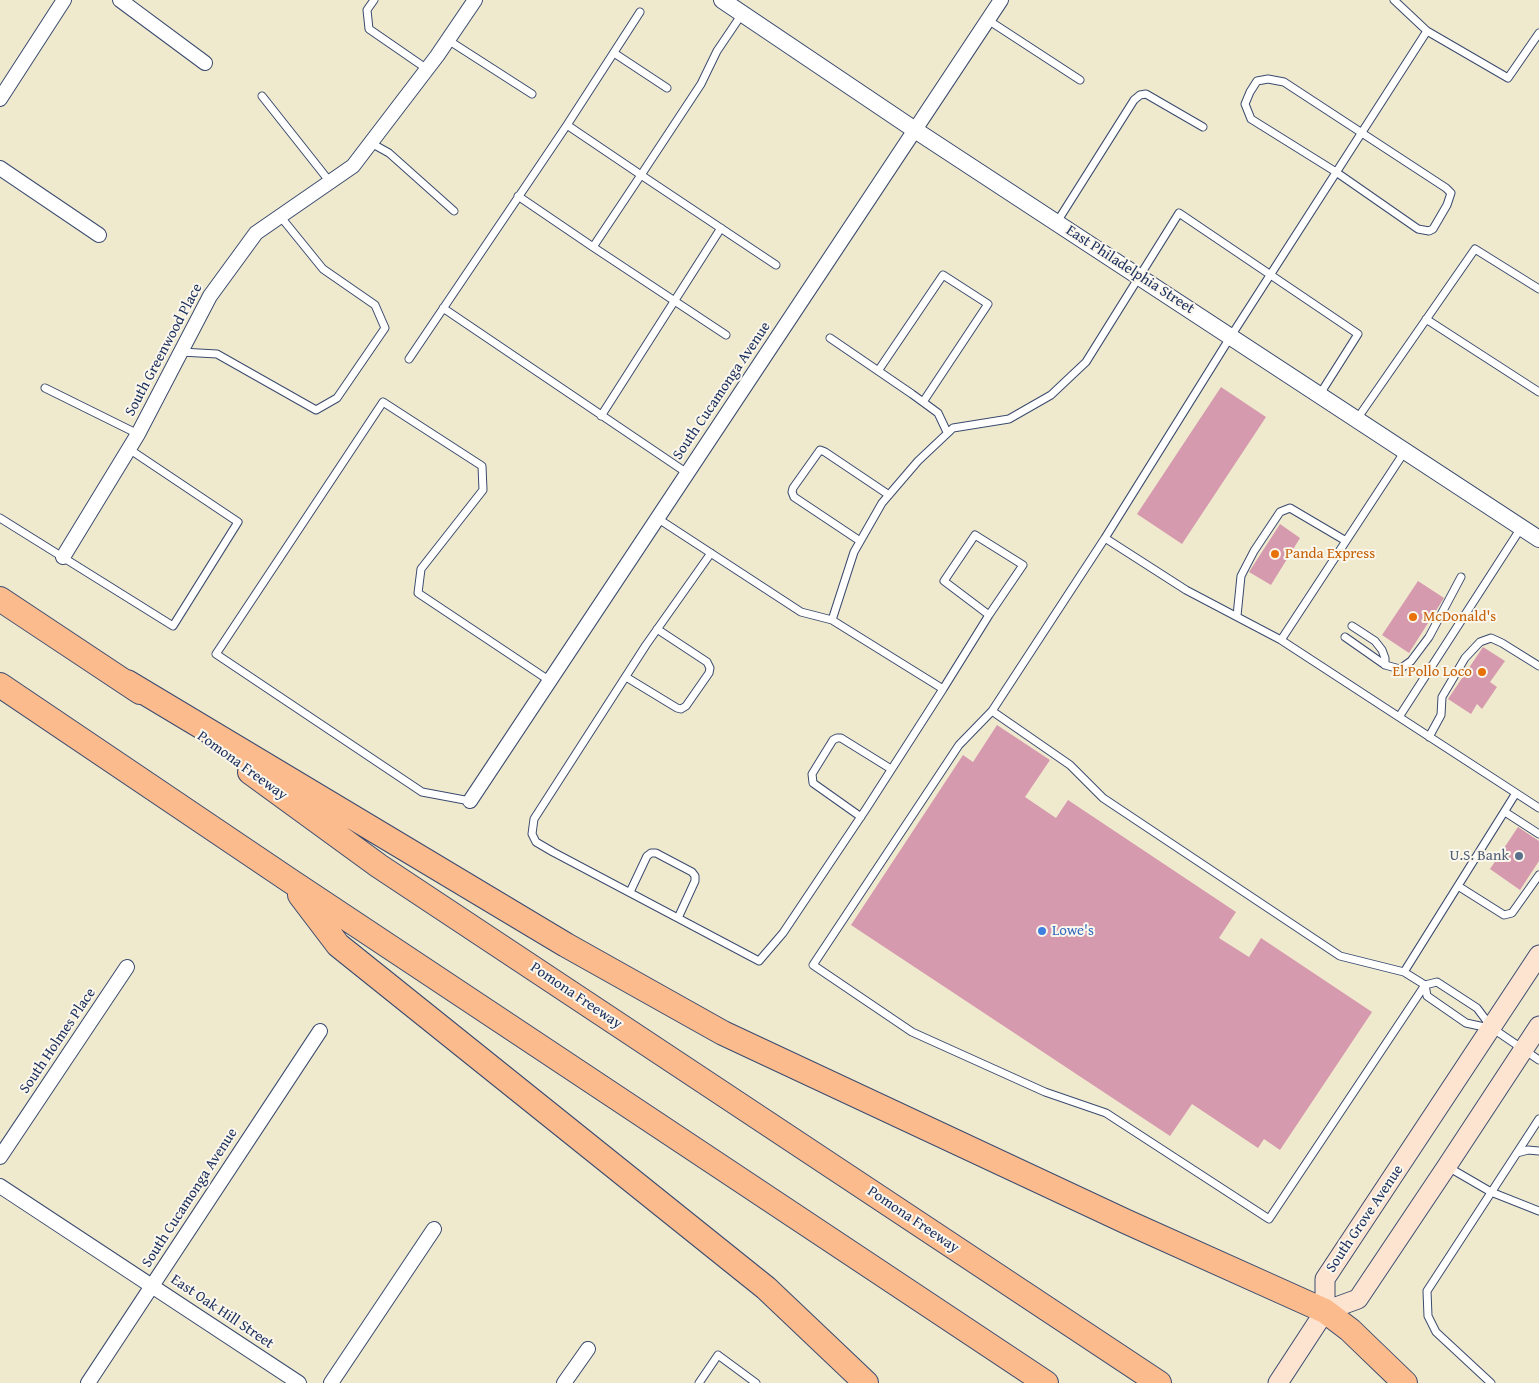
<!DOCTYPE html>
<html>
<head>
<meta charset="utf-8">
<style>
  body { margin:0 }
  canvas { display:block; background:#efe9ce }
</style>
</head>
<body>
<canvas width="1539" height="1383"></canvas>
<script>
const context = document.querySelector('canvas').getContext('2d');
context.lineJoin = 'round';
function fill(path, color) {
  context.fillStyle = color;
  context.fill(path, 'evenodd');
}
function shape(rows) {
  const path = new Path2D();
  for (const r of rows) {
    path.moveTo(r[0], r[1]);
    for (let i = 2; i < r.length; i += 2) path.lineTo(r[i], r[i + 1]);
  }
  return path;
}
function strokePath(path, color, width, dash) {
  context.strokeStyle = color;
  context.lineWidth = width;
  context.lineCap = dash ? 'butt' : 'round';
  context.setLineDash(dash || []);
  context.stroke(path);
}
function write(font, color, halo, rows, align = 'center') {
  context.font = font + ' "Gentium Book Plus",serif';
  context.lineWidth = 4;
  context.setLineDash([]);
  context.textBaseline = 'middle';
  context.strokeStyle = halo;
  context.fillStyle = color;
  for (const [text, x, y, turn = 0] of rows) {
    context.save();
    context.translate(x, y);
    context.rotate((+turn || 0) * Math.PI / 180);
    context.textAlign = isNaN(turn) ? turn : align;
    if (halo) context.strokeText(text, 0, 0);
    context.fillText(text, 0, 0);
    context.restore();
  }
}
fill(shape([
  [1221,387,1266,417,1182,544,1137,514],
  [1280,524,1300,538,1271,585,1249,572],
  [1418,581,1444,598,1409,653,1382,635],
  [1483,647,1505,661,1490,682,1497,687,1482,709,1477,704,1471,714,1448,699],
  [997,725,1050,760,1025,797,1056,818,1068,800,1236,912,1219,938,1249,957,1261,938,1372,1012,1280,1150,1264,1139,1258,1148,1192,1104,1170,1136,851,925,963,755,973,762],
  [1518,827,1539,841,1539,861,1520,890,1490,869]
]), '#d69aae');
const service = shape([
  [374,0,367,10,369,29,427,69],
  [1394,0,1427,31,1508,78,1539,33],
  [988,20,1080,80],
  [448,40,532,94],
  [614,53,667,88],
  [1268,79,1284,82,1446,188,1451,193,1447,205,1433,229,1429,231,1418,229,1336,172,1251,119,1245,104,1250,92,1257,81,1268,79],
  [262,96,330,182],
  [567,125,640,12],
  [371,143,389,153,454,211],
  [518,196,593,247],
  [1057,222,1134,100,1140,95,1146,94,1203,127],
  [443,308,687,473],
  [1426,319,1539,392],
  [726,335,593,247,641,175,776,265],
  [830,338,912,394,938,413,947,432],
  [181,352,217,354,316,410,337,398,385,328,375,305,323,269,280,216],
  [409,359,567,125,641,175,701,84,717,51,742,14],
  [878,371,943,275,988,304,923,402],
  [45,388,138,434],
  [601,416,721,228],
  [1357,419,1475,249,1539,289],
  [0,518,173,626,238,522,129,449],
  [657,518,801,612,832,620,854,552,882,503,918,461,953,428,1009,419,1051,395,1086,362,1179,213,1358,334,1320,394],
  [1521,528,1399,717,1539,808],
  [1105,538,992,711,959,745,813,965,912,1032,1045,1092,1106,1113,1269,1219,1425,985,1437,982,1477,1008,1492,1028,1539,1060],
  [860,541,794,497,792,492,793,488,820,450,825,452,889,495],
  [711,553,646,645,534,819,532,834,536,842,553,852,759,961,783,933,866,809,943,689,832,620],
  [1237,616,1241,576,1254,551,1280,512,1290,508,1346,541],
  [1352,626,1375,641,1382,650,1385,658,1385,665],
  [1345,637,1385,665,1400,669,1411,661,1429,637,1461,577],
  [1281,640,1186,590,1105,538,1231,336,1427,31],
  [626,677,677,708,681,709,686,706,709,673,710,668,707,662,657,629],
  [943,689,989,615,944,581,975,535,1023,565,989,615],
  [992,711,1070,765,1103,798,1340,956,1404,972,1425,985],
  [1399,717,1281,640,1405,451],
  [1429,737,1441,715,1442,697,1465,658,1480,642,1491,638,1502,643,1539,666],
  [470,801,422,792,216,654,383,402,482,466,483,490,421,569,418,593,550,681],
  [1505,812,1539,834],
  [861,817,813,783,812,774,833,740,837,738,841,738,891,769],
  [1458,886,1504,915,1512,913,1539,875],
  [630,892,647,856,651,853,656,853,692,872,695,876,695,881,678,918],
  [1404,972,1516,793],
  [1425,985,1427,996,1466,1023,1489,1028],
  [1517,1153,1528,1150,1539,1151],
  [1448,1167,1491,1192,1539,1211],
  [699,1383,718,1355,756,1383],
  [1491,1383,1436,1332,1428,1316,1427,1291,1539,1119]
]);
const minor = shape([
  [120,0,205,63],
  [0,99,64,0],
  [0,168,99,235],
  [63,557,138,434,210,296,256,233,353,166,437,56,475,0],
  [470,801,1001,0],
  [0,1157,127,967],
  [0,1186,299,1383],
  [88,1383,320,1031],
  [331,1383,434,1229],
  [564,1383,588,1349]
]);
const tertiary = shape([
  [722,0,915,130,1539,539]
]);
const secondary = shape([
  [1325,1311,1325,1279,1539,955],
  [1325,1311,1358,1299,1447,1166,1539,1026],
  [1278,1383,1325,1311]
]);
const motorway = shape([
  [0,599,140,692],
  [127,682,566,945,723,1033,1127,1222,1325,1311,1350,1330,1405,1383],
  [0,685,289,880,1046,1383],
  [250,772,379,866,1159,1383],
  [300,895,338,945,766,1288,866,1383]
]);
strokePath(service, '#3b4b6f', 9);
strokePath(minor, '#3b4b6f', 16);
strokePath(tertiary, '#3b4b6f', 18);
strokePath(secondary, '#3b4b6f', 21);
strokePath(motorway, '#3b4b6f', 26);
strokePath(service, '#fff', 7);
strokePath(minor, '#fff', 14);
strokePath(tertiary, '#fff', 16);
strokePath(secondary, '#fde4d1', 19);
strokePath(motorway, '#fbbb8c', 24);
for (const [x, y, r, color] of [
  [1275,554,5,"#e8710a"],
  [1413,617,5,"#e8710a"],
  [1482,672,5,"#e8710a"],
  [1519,856,5,"#5c6f8a"],
  [1042,931,5,"#3f7fe0"]
]) {
  const dot = new Path2D();
  dot.arc(x, y, r, 0, 2 * Math.PI);
  context.fillStyle = color;
  context.fill(dot);
  strokePath(dot, '#fbf7ec', 2);
}
write('15px', '#1b2f5e', '#fbf7ec', [
  ["East Philadelphia Street",1130,270,33],
  ["South Greenwood Place",164,350,-62],
  ["South Cucamonga Avenue",722,391,-56],
  ["Pomona Freeway",242,766,36],
  ["Pomona Freeway",576,996,34],
  ["South Holmes Place",58,1041,-56],
  ["South Cucamonga Avenue",190,1198,-57],
  ["South Grove Avenue",1365,1219,-56],
  ["Pomona Freeway",913,1220,34],
  ["East Oak Hill Street",222,1312,34]
]);
write('15px', '#c56008', '#fbf7ec', [
  ["Panda Express",1285,554],
  ["McDonald's",1423,617],
  ["El Pollo Loco",1472,672,"right"]
], 'left');
write('15px', '#4e5e75', '#fbf7ec', [
  ["U.S. Bank",1509,856]
], 'right');
write('15px', '#366cbe', '#fbf7ec', [
  ["Lowe's",1052,931]
], 'left');
</script>
</body>
</html>
